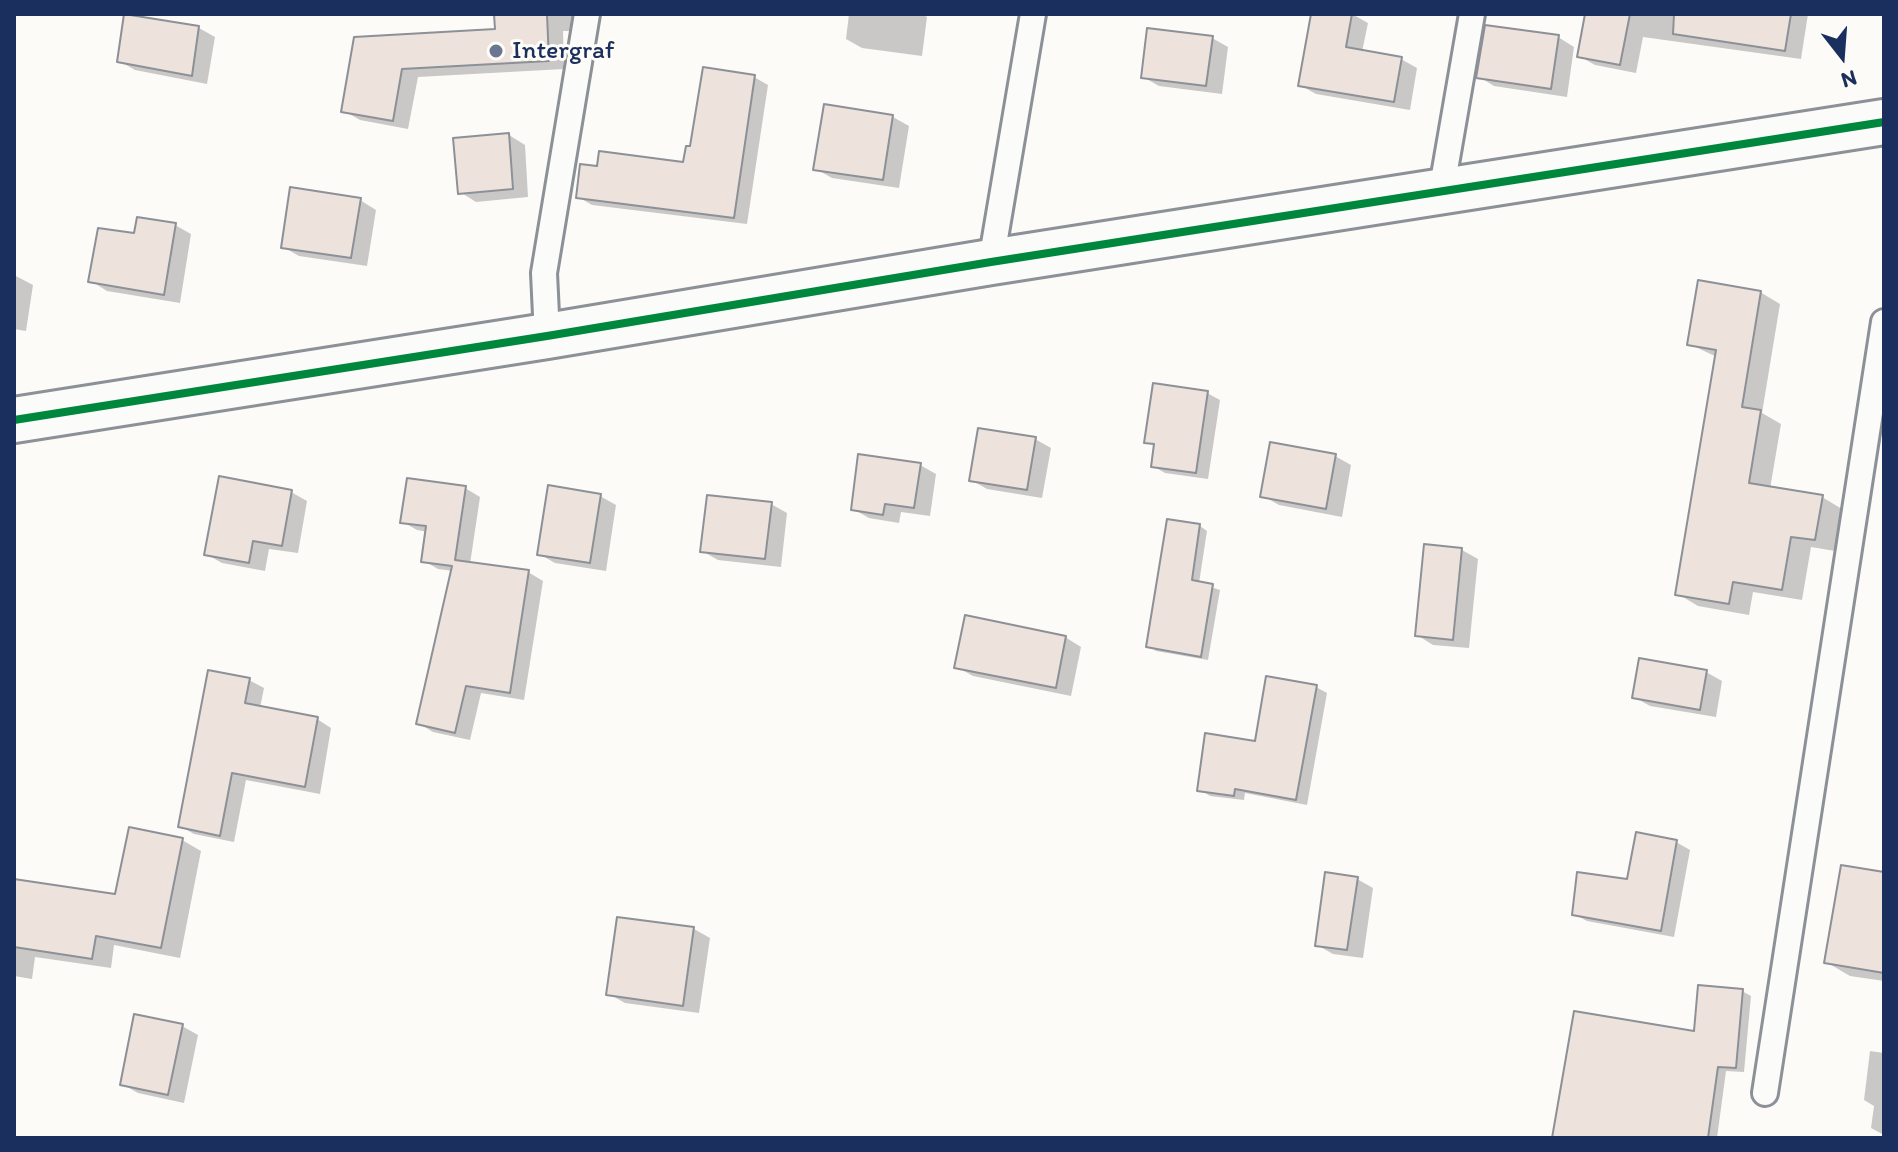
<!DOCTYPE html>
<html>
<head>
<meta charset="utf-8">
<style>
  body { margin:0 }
  #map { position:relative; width:1898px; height:1152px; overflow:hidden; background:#fcfbf8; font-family:Itim,sans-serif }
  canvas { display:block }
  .frame { position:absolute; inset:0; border:16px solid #1b2f5e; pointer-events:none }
  .north { position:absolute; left:1802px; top:16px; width:80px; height:80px; -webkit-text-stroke:6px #fdfcf7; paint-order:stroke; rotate:163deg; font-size:22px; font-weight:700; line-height:32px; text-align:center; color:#1b2f5e }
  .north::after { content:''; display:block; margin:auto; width:28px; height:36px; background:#1b2f5e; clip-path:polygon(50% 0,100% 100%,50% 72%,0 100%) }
</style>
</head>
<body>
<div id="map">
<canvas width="1898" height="1152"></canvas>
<div class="frame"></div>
<div class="north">N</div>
</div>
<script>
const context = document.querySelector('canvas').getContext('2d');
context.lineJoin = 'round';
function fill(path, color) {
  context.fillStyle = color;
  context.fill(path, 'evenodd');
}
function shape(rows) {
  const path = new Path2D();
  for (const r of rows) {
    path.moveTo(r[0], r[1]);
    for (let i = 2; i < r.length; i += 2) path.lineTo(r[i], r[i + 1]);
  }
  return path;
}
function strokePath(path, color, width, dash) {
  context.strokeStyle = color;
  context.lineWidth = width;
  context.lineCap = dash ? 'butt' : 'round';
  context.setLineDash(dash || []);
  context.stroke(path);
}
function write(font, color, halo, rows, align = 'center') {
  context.font = font + ' Itim,sans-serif';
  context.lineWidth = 6;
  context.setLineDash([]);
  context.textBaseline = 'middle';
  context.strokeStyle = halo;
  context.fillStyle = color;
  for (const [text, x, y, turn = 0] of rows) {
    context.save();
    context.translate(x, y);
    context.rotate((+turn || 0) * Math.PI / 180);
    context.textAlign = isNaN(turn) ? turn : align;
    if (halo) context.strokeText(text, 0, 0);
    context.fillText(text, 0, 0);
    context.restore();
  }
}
fill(shape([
  [496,14,572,14,573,31,563,31,564,69,418,77,408,129,360,120,344,111,356,39,497,31],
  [849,14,921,14,927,17,922,56,862,48,846,39],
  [1313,14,1352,14,1368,23,1362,52,1401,59,1417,68,1410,110,1316,94,1300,85],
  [1587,14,1808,14,1801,59,1643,37,1636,73,1595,65,1579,56],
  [199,28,215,37,207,84,135,70,119,61],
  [1558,37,1574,47,1567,97,1494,86,1478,76],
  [1212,38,1228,47,1222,94,1159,86,1143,77],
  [754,77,768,85,747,224,592,205,578,197,685,164],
  [893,117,909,126,899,188,832,178,816,169],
  [509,135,525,145,528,197,476,202,460,192],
  [360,200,376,210,367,266,299,256,283,247],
  [175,225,191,234,180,303,107,291,91,281,135,235],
  [14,275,33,285,26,331,14,329],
  [1760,292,1780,304,1762,413,1781,424,1770,489,1822,497,1842,509,1835,551,1811,547,1802,600,1753,592,1749,615,1698,606,1678,594,1717,357,1689,344],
  [1207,393,1220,400,1208,479,1165,473,1153,466,1156,447,1147,442],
  [1035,439,1051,448,1042,498,987,489,971,480],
  [1335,456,1351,465,1342,517,1279,505,1263,496],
  [920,465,936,474,930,516,901,512,899,523,869,518,853,509],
  [465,488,480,497,470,564,528,572,543,581,524,700,481,693,470,740,433,732,418,723,453,571,438,569,424,561,428,532,417,530,403,522],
  [291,492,307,501,298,553,269,549,265,571,222,563,206,554],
  [600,496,616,505,606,571,555,563,539,554],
  [771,504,787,513,781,567,718,560,702,551],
  [1200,526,1207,531,1199,583,1220,590,1208,660,1156,651,1148,646],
  [1462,550,1478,559,1469,648,1433,645,1417,635],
  [1065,637,1081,647,1071,696,973,676,957,667],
  [1706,672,1722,681,1716,717,1650,706,1634,697],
  [249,680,264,688,260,708,317,719,331,728,320,794,246,780,234,842,194,834,180,826],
  [1316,687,1327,693,1307,805,1245,793,1244,800,1210,796,1199,789,1257,743],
  [182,840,201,851,180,958,114,945,111,968,35,957,32,979,14,976,14,881,117,896],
  [1676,842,1690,850,1674,937,1587,921,1574,914,1629,881],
  [1884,874,1884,981,1850,976,1826,962],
  [1357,879,1373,888,1363,958,1333,954,1317,945],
  [694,929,710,938,699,1013,625,1003,609,994],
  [1742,991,1751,996,1744,1072,1726,1071,1717,1138,1554,1138,1696,1033],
  [182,1026,198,1035,184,1103,138,1093,122,1084],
  [1870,1051,1884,1053,1884,1135,1871,1128,1874,1106,1864,1100]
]), '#0003');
const building = shape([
  [124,14,199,26,192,76,117,62,124,14],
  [494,14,547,14,549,61,402,69,393,121,341,112,354,37,495,29,494,14],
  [1311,14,1352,14,1346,47,1402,57,1394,102,1298,86,1311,14],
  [1585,14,1630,14,1620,65,1577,57,1585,14],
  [1674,14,1791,14,1785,51,1673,34,1674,14],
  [1485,25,1559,35,1551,89,1476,78,1485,25],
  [1147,28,1213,36,1206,86,1141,78,1147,28],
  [703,67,755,75,734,218,576,198,580,164,597,166,599,151,683,162,686,146,690,146,703,67],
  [824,104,893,115,883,180,813,170,824,104],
  [509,133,513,189,458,194,453,138,509,133],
  [290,187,361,198,351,258,281,248,290,187],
  [137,217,176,223,164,295,88,282,98,228,134,233,137,217],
  [1698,280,1761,291,1742,407,1761,410,1749,483,1823,495,1815,540,1791,537,1782,590,1733,582,1729,604,1675,595,1716,350,1687,345,1698,280],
  [1153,383,1208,391,1196,473,1151,467,1154,444,1144,443,1153,383],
  [978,428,1036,437,1027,490,969,481,978,428],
  [1270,442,1336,454,1326,509,1260,497,1270,442],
  [858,454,921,463,914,508,885,504,883,515,851,510,858,454],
  [219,476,292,490,282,546,253,541,249,563,204,555,219,476],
  [407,478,466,486,455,560,529,570,510,693,466,686,455,733,416,724,452,566,421,562,426,526,400,523,407,478],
  [548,485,601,494,590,563,537,555,548,485],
  [707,495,772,502,765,559,700,552,707,495],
  [1167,519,1200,524,1192,580,1213,584,1201,657,1146,647,1167,519],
  [1424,544,1462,548,1453,640,1415,636,1424,544],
  [965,615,1066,636,1056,688,954,668,965,615],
  [1639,658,1707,670,1700,710,1632,698,1639,658],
  [208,670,250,678,245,703,318,717,305,787,232,773,220,836,178,827,208,670],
  [1266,676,1317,685,1296,800,1235,789,1234,796,1197,791,1205,733,1255,741,1266,676],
  [129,827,183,838,161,948,96,936,92,959,14,947,14,879,115,894,129,827],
  [1636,832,1677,840,1661,931,1572,915,1577,872,1627,879,1636,832],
  [1841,865,1884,872,1884,973,1824,963,1841,865],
  [1325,872,1358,877,1347,950,1315,946,1325,872],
  [617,917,694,927,683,1006,606,995,617,917],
  [1698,985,1743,989,1736,1068,1718,1067,1708,1138,1552,1138,1574,1011,1694,1031,1698,985],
  [134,1014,183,1024,168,1095,120,1085,134,1014]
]);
fill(building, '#ede2dc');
strokePath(building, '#8c9097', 2);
const service = shape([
  [1441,193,1472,14],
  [991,262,1033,14],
  [547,336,544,273,587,14],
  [1765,1093,1884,322]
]);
const tertiary = shape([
  [14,420,547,336,991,262,1884,122]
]);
strokePath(service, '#8c9097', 30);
strokePath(tertiary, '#8c9097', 50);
strokePath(service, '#fbfbf9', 24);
strokePath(tertiary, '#fbfbf9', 44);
strokePath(shape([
  [14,420,547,336,991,262,1884,122]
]), '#00873e', 8);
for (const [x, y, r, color] of [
  [496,51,8,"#6a7694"]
]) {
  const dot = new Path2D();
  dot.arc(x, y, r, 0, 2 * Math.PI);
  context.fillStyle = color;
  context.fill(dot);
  strokePath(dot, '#fdfcf7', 3);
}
write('26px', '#1b2f5e', '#fdfcf7', [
  ["Intergraf",512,51]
], 'left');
</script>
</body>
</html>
